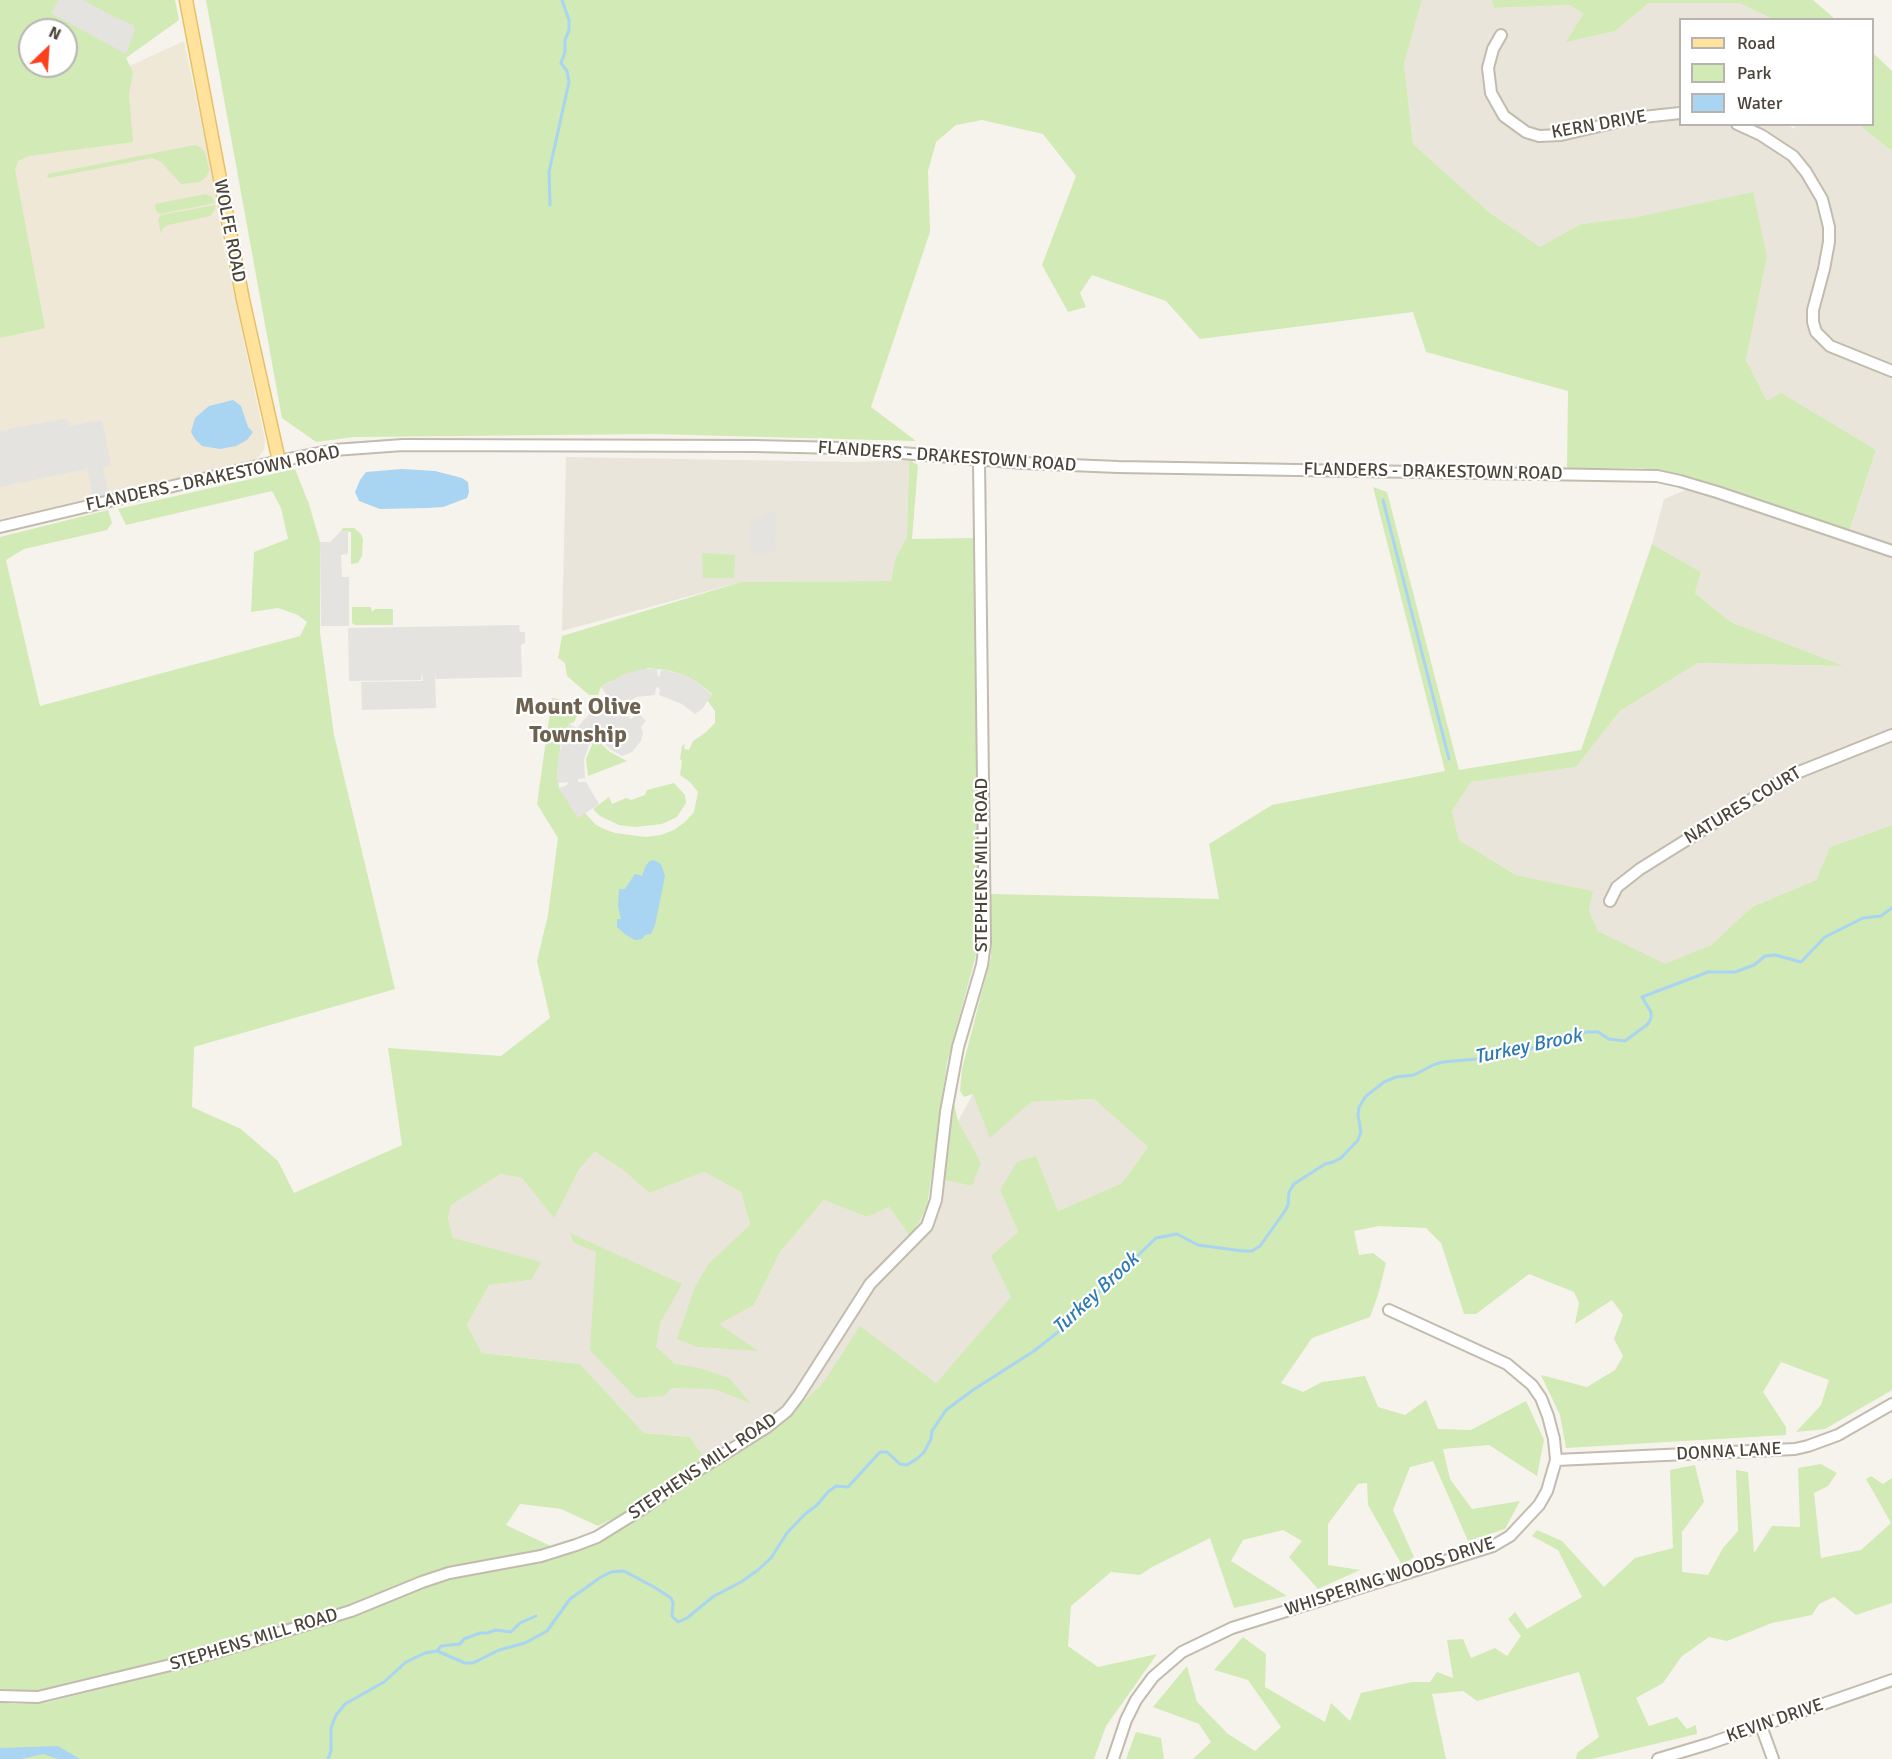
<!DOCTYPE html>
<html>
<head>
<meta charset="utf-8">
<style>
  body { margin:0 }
  #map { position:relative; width:1892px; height:1759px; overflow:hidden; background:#f6f3ec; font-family:Signika,sans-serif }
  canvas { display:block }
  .legend { position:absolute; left:1679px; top:18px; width:195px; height:108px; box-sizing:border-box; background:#fff; border:2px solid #b7b4b0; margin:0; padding:8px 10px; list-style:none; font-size:18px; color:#4b4439 }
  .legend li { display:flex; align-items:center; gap:12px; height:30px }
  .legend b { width:30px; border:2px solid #b7b4b0 }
  .north { position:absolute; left:18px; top:18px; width:60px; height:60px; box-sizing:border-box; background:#fff; border:2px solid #b7b4b0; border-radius:50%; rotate:25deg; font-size:16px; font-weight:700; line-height:24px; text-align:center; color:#4b4439 }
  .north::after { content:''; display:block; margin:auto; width:21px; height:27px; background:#fc3f1d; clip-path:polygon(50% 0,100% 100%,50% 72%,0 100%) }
</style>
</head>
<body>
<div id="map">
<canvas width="1892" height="1759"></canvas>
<ul class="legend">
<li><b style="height:8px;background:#ffe39c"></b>Road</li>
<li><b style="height:16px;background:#d2eab5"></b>Park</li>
<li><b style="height:16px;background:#a9d4f2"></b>Water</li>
</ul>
<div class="north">N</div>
</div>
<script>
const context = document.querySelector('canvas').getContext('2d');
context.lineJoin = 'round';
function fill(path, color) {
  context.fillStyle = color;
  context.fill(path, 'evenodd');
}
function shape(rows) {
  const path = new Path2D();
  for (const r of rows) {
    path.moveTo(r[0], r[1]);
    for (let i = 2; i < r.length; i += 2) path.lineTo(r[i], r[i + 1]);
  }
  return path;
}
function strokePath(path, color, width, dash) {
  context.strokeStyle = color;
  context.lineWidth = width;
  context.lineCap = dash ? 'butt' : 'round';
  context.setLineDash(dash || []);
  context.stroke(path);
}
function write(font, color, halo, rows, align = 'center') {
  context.font = font + ' Signika,sans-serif';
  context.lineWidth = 4.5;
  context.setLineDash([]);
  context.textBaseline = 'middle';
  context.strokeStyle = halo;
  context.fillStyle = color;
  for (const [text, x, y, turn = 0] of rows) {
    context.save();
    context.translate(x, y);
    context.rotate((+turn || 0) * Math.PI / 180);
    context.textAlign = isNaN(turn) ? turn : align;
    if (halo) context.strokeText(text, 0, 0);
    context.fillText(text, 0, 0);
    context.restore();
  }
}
fill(shape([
  [1422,0,1491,0,1494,8,1570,5,1583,14,1567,41,1615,31,1649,3,1739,3,1773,19,1680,20,1680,124,1788,124,1794,129,1796,125,1859,125,1892,151,1892,825,1830,847,1816,880,1752,907,1711,945,1665,965,1598,931,1589,910,1592,891,1516,875,1459,840,1452,811,1471,782,1576,767,1620,711,1698,663,1841,666,1731,622,1695,593,1701,572,1652,544,1664,499,1688,489,1846,541,1876,450,1767,401,1746,360,1767,257,1638,217,1581,224,1540,248,1490,213,1413,144,1404,64],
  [566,457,855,462,909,460,907,537,895,559,891,581,741,582,562,631],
  [973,1094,1031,1102,1094,1099,1148,1147,1122,1183,1058,1211,1036,1156,1000,1190,1018,1232,992,1256,1012,1297,936,1383,860,1327,822,1384,779,1424,710,1468,690,1437,644,1433,580,1364,482,1353,467,1325,489,1285,531,1280,475,1245,453,1238,448,1218,451,1205,501,1174,522,1178,554,1217,580,1168,595,1152,623,1170,649,1193,704,1172,741,1192,750,1226,709,1263,754,1305,780,1252,824,1200,867,1217,889,1207,911,1236,944,1180,972,1186,980,1163,958,1121]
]), '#eae5da');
fill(shape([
  [184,41,208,155,223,243,265,440,264,450,256,460,0,519,0,100,123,69]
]), '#efe8d6');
fill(shape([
  [0,0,175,0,179,20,126,58,133,72,129,95,133,142,29,156,18,161,15,170,45,328,0,338],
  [30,30,66,30,66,66,30,66],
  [206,0,1422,0,1404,64,1413,144,1490,213,1540,247,1581,224,1638,217,1753,192,1767,257,1746,360,1767,401,1781,393,1876,450,1849,532,1693,478,1642,468,1567,468,1568,391,1426,352,1413,312,1200,339,1166,301,1092,275,1080,293,1086,307,1068,312,1042,265,1076,176,1043,134,982,120,956,125,936,142,928,171,930,232,871,407,916,441,654,434,354,437,316,442,282,418],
  [1491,0,1813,0,1835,19,1773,19,1739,3,1649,3,1615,31,1566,42,1583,14,1570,5,1494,8],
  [1873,53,1892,71,1892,151,1859,125,1872,124],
  [195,145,200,147,205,152,209,169,207,176,200,182,181,184,161,162,152,158,49,178,47,177,48,174],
  [206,194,212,197,215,203,160,214,156,211,155,204],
  [215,205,215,210,210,216,168,225,163,228,161,234,158,219,161,215],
  [909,460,918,465,912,539,976,538,979,833,977,951,947,1063,927,1207,911,1237,889,1207,867,1217,824,1200,780,1252,754,1305,719,1324,758,1351,698,1347,677,1339,695,1287,709,1263,750,1225,741,1192,704,1172,649,1193,623,1170,595,1152,580,1168,554,1218,522,1178,501,1174,451,1205,448,1218,453,1238,541,1262,531,1280,489,1285,467,1325,482,1353,580,1364,644,1433,690,1437,705,1459,625,1513,598,1526,561,1509,520,1504,506,1525,555,1548,439,1569,348,1606,268,1634,189,1655,40,1691,0,1690,0,537,108,510,112,523,107,530,24,549,6,560,40,706,300,636,307,622,298,615,278,608,251,612,254,552,288,539,281,508,272,491,126,525,118,509,295,469,309,504,320,542,320,633,334,735,395,989,194,1047,192,1107,241,1129,278,1161,294,1193,402,1145,388,1048,501,1056,550,1018,537,961,548,915,558,838,537,804,552,698,562,700,577,716,574,722,569,724,561,741,557,774,559,788,578,817,585,813,596,825,604,829,615,833,646,837,661,835,674,830,685,822,694,812,698,792,690,782,680,775,682,761,680,759,682,746,685,744,684,749,689,750,693,741,705,733,715,723,715,711,707,700,712,694,696,681,684,675,667,670,648,668,609,682,601,687,598,695,589,695,567,676,565,663,558,658,562,636,741,582,891,581,895,559,907,537],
  [1373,487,1387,492,1459,770,1581,750,1652,544,1701,572,1695,593,1731,622,1843,666,1698,663,1620,711,1576,767,1471,782,1452,811,1459,840,1516,875,1593,891,1589,910,1598,931,1665,964,1711,945,1752,907,1816,880,1830,847,1892,825,1892,1390,1825,1429,1796,1432,1821,1405,1829,1380,1781,1362,1763,1392,1786,1427,1786,1435,1566,1448,1560,1415,1541,1375,1587,1387,1615,1370,1623,1356,1614,1339,1623,1315,1612,1300,1575,1324,1579,1303,1574,1292,1529,1274,1476,1314,1464,1314,1441,1243,1426,1228,1379,1226,1354,1231,1359,1255,1373,1253,1386,1263,1378,1295,1370,1317,1312,1338,1281,1383,1303,1392,1322,1382,1365,1376,1378,1407,1405,1415,1426,1400,1438,1429,1471,1430,1526,1401,1544,1440,1537,1476,1489,1445,1443,1449,1450,1479,1472,1509,1520,1501,1505,1529,1468,1541,1433,1461,1410,1467,1393,1510,1414,1557,1402,1565,1368,1505,1367,1483,1358,1484,1328,1524,1328,1565,1360,1570,1318,1589,1289,1557,1302,1541,1283,1530,1243,1540,1231,1561,1287,1596,1234,1608,1210,1538,1152,1567,1140,1575,1111,1572,1071,1606,1068,1646,1098,1667,1157,1654,1106,1726,1094,1759,0,1759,0,1702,13,1704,45,1703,187,1667,342,1619,401,1594,456,1576,565,1553,655,1506,779,1424,822,1384,860,1326,936,1383,1011,1297,991,1256,1018,1232,1000,1190,1017,1162,1036,1156,1058,1211,1122,1183,1148,1147,1094,1099,1031,1102,990,1138,973,1094,964,1097,960,1091,962,1069,991,957,990,894,1219,899,1209,844,1272,805,1445,771],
  [343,528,354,528,361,534,363,539,362,556,358,563,351,564,351,532,341,531],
  [702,553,735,555,734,578,703,578],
  [352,607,371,607,372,612,375,609,393,609,393,625,355,625,352,623],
  [595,738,610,752,627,761,588,776,586,759],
  [674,783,685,795,686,803,677,817,662,824,635,827,619,825,600,816,593,809,609,797,612,804,626,798,631,800,645,795,647,790],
  [954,1103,958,1121,981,1163,972,1186,944,1180],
  [570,1233,682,1284,660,1323,656,1347,675,1364,699,1368,729,1378,750,1403,714,1389,672,1388,664,1396,636,1398,590,1350,596,1252,574,1243],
  [1821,1464,1837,1473,1828,1486,1814,1493,1821,1558,1861,1550,1891,1523,1866,1479,1871,1476,1883,1484,1892,1478,1892,1603,1856,1615,1834,1597,1819,1604,1812,1615,1772,1623,1727,1641,1709,1637,1681,1657,1663,1683,1636,1698,1649,1726,1677,1717,1687,1729,1696,1725,1697,1734,1592,1759,1576,1759,1577,1753,1599,1737,1579,1672,1477,1701,1463,1691,1432,1694,1446,1759,1193,1759,1211,1742,1199,1724,1153,1707,1187,1666,1197,1702,1228,1734,1255,1751,1281,1727,1248,1680,1214,1670,1243,1637,1266,1654,1265,1687,1325,1722,1331,1703,1350,1721,1361,1693,1412,1682,1430,1682,1437,1672,1453,1678,1447,1640,1463,1639,1471,1658,1495,1648,1507,1656,1521,1636,1508,1619,1515,1612,1527,1629,1582,1597,1558,1550,1532,1536,1537,1530,1562,1541,1604,1587,1635,1558,1673,1548,1670,1470,1695,1465,1704,1502,1682,1532,1682,1572,1708,1575,1723,1548,1738,1531,1736,1470,1748,1472,1754,1553,1772,1526,1800,1527,1798,1468],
  [1136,1732,1161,1738,1164,1759,1126,1759]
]), '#d2eab5');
fill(shape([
  [59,0,83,0,114,17,133,25,135,30,126,54,51,13],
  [67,418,70,426,102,420,111,465,103,468,107,489,113,494,90,499,92,491,85,460,86,469,0,487,0,431],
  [769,512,776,512,775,553,750,553,750,519,758,519],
  [341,531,348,532,348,554,341,555,342,577,349,577,349,626,321,626,320,542,330,542],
  [519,625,520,632,525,632,525,643,521,645,522,677,436,679,435,671,436,708,362,710,361,682,423,681,422,672,421,680,349,681,348,628],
  [643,669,657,669,658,677,660,676,661,669,684,675,696,681,712,695,702,709,695,714,682,704,659,695,660,689,658,687,656,688,655,695,637,697,624,703,619,698,616,699,614,705,631,719,638,713,646,721,641,727,643,733,641,741,632,752,622,756,610,749,593,734,586,733,584,738,590,742,584,760,585,778,578,779,578,782,586,782,599,804,578,818,559,788,567,785,568,782,558,783,557,778,558,759,565,732,569,724,577,728,606,694,601,687,624,674]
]), '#e5e3e0');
fill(shape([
  [233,400,241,406,248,427,253,432,247,440,236,446,220,449,202,446,195,439,191,432,195,418,209,406],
  [402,469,435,471,462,478,468,482,469,492,467,498,443,507,427,508,380,509,359,501,355,492,360,480,366,472],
  [654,860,661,864,665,876,655,925,651,934,645,935,642,939,635,940,626,935,617,927,617,919,621,919,618,906,619,889,625,889,635,874,642,876,646,865,650,861],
  [58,1746,80,1759,58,1759,43,1754,22,1759,0,1759,0,1748]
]), '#a9d4f2');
strokePath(shape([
  [550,205,549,172,569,82,567,71,561,63,565,52,565,40,569,30,569,20,562,0],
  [1383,500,1449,759],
  [437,1651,441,1646,460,1644,464,1639,480,1633,487,1633,496,1630,511,1632,520,1623,536,1616],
  [328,1759,331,1751,331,1728,336,1715,345,1704,384,1682,406,1662,425,1653,437,1651,465,1663,473,1663,499,1650,525,1643,547,1631,570,1599,601,1577,611,1572,624,1571,654,1587,671,1598,673,1603,672,1616,678,1622,687,1618,714,1596,741,1582,758,1570,771,1558,787,1533,804,1515,817,1505,828,1492,836,1486,848,1487,880,1452,887,1452,900,1464,907,1465,918,1458,924,1452,931,1439,932,1431,946,1410,973,1390,1034,1351,1062,1329,1071,1313,1104,1288,1156,1238,1177,1234,1198,1245,1243,1251,1252,1251,1260,1246,1285,1211,1288,1205,1289,1192,1294,1184,1325,1164,1333,1162,1341,1158,1358,1140,1361,1132,1358,1115,1359,1107,1366,1096,1384,1082,1396,1077,1414,1075,1433,1065,1443,1062,1476,1059,1486,1057,1497,1051,1507,1050,1515,1053,1521,1052,1564,1037,1587,1032,1598,1032,1609,1039,1625,1041,1648,1024,1651,1018,1651,1012,1642,997,1708,972,1735,972,1754,965,1765,956,1775,955,1801,962,1825,937,1863,918,1881,916,1892,908]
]), '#a9d4f2', 3);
const minor = shape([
  [1501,35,1493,49,1488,68,1491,93,1504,116,1526,132,1539,136,1561,135,1634,118,1680,113],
  [1737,124,1761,135,1793,156,1806,172,1822,199,1829,227,1829,242,1824,269,1813,310,1813,322,1816,332,1830,346,1892,371],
  [0,527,279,461,334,450,403,445,754,446,841,448,1023,463,1118,467,1657,476,1680,481,1717,492,1892,551],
  [1610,901,1617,887,1640,869,1789,776,1892,735],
  [1556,1460,1795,1449,1808,1446,1838,1435,1892,1404],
  [0,1696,38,1697,187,1661,351,1611,422,1582,449,1573,541,1556,576,1545,597,1537,642,1509,689,1476,767,1427,787,1411,799,1395,870,1284,927,1226,936,1200,946,1112,958,1047,982,965,985,943,979,460],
  [1761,1726,1773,1759],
  [1113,1759,1126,1720,1136,1700,1153,1677,1182,1652,1232,1628,1493,1546,1510,1536,1539,1505,1547,1491,1556,1460,1554,1439,1548,1416,1541,1398,1532,1385,1507,1364,1389,1310],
  [1658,1759,1708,1744,1892,1680]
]);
const major = shape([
  [186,0,243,300,279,461]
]);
strokePath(minor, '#c2bbae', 14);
strokePath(major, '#e6c16a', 15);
strokePath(minor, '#fff', 10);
strokePath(major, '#ffe39c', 12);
write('18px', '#4b4439', '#fff', [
  ["KERN DRIVE",1599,125,-10],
  ["WOLFE ROAD",229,231,79],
  ["FLANDERS - DRAKESTOWN ROAD",947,457,4],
  ["FLANDERS - DRAKESTOWN ROAD",1433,472,1],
  ["FLANDERS - DRAKESTOWN ROAD",213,479,-12],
  ["NATURES COURT",1743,806,-31],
  ["STEPHENS MILL ROAD",982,865,-90],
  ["DONNA LANE",1729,1452,-3],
  ["STEPHENS MILL ROAD",703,1467,-34],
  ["WHISPERING WOODS DRIVE",1390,1577,-18],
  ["STEPHENS MILL ROAD",254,1640,-17],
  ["KEVIN DRIVE",1775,1721,-19]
]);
write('italic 20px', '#2e7ab2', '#fff', [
  ["Turkey Brook",1528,1047,-12],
  ["Turkey Brook",1096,1294,-43]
]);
write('bold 24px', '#6e6250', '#fff', [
  ["Mount Olive",578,708],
  ["Township",578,736]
]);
</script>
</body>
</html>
